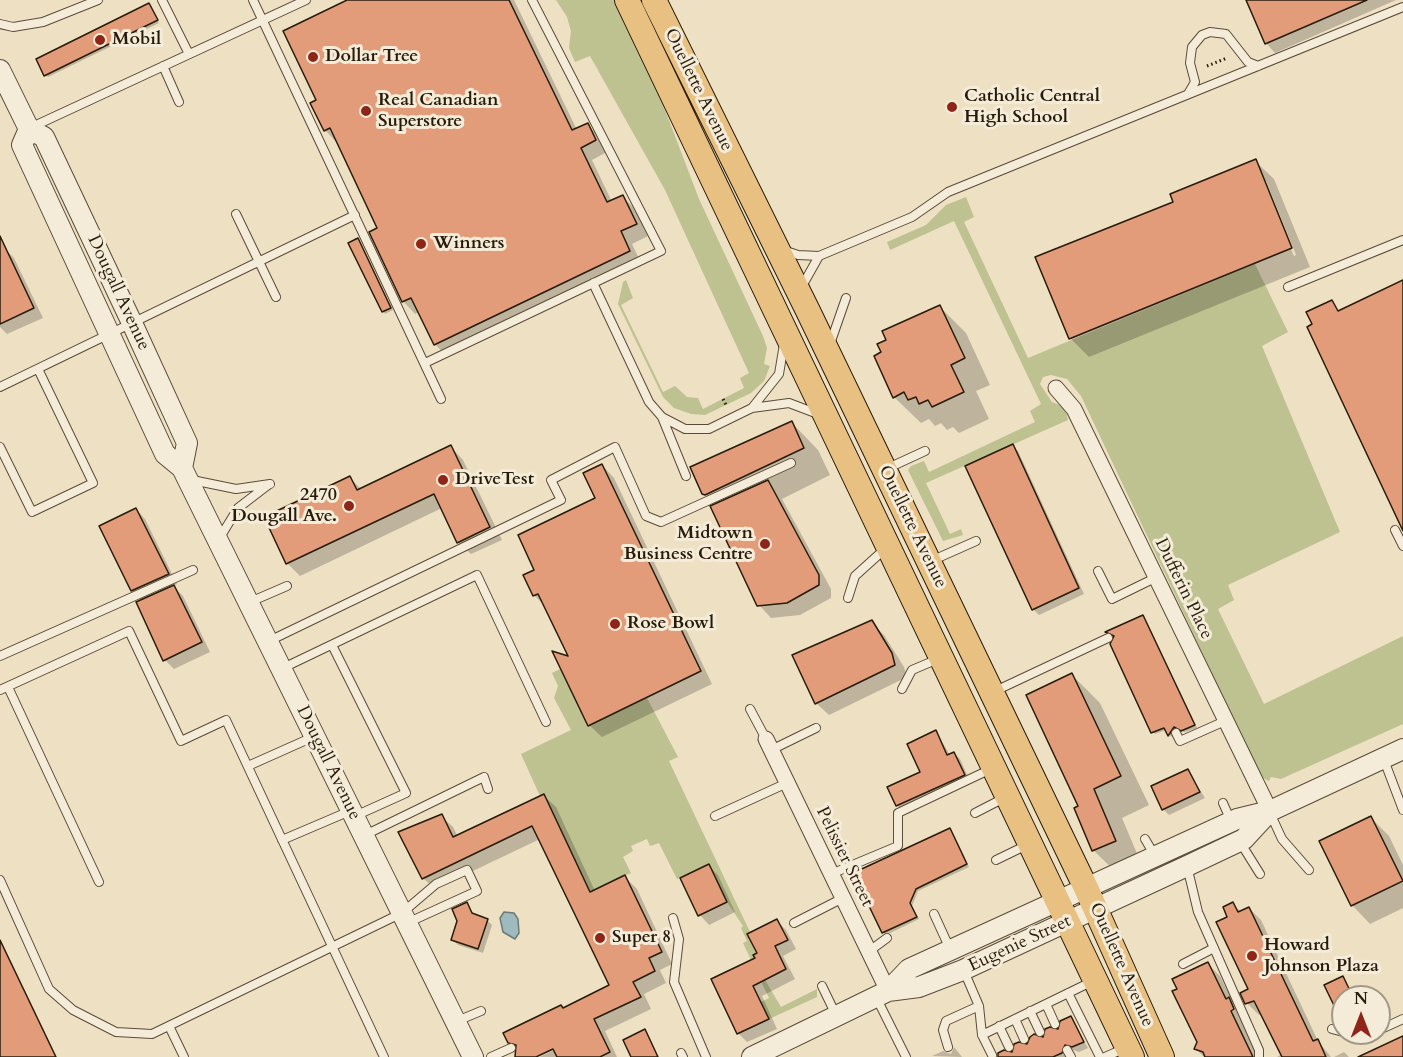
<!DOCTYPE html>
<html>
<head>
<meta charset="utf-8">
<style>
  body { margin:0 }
  #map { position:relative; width:1403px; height:1057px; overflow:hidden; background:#eee0c3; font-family:Cardo,serif }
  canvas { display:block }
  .north { position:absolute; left:1331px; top:985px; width:60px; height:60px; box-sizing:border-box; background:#f4ebd8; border:2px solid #a29886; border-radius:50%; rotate:0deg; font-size:16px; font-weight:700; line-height:24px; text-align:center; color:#271b0a }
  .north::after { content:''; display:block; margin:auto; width:21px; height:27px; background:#8f2418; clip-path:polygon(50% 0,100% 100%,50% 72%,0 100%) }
</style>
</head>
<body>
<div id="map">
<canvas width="1403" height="1057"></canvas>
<div class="north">N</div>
</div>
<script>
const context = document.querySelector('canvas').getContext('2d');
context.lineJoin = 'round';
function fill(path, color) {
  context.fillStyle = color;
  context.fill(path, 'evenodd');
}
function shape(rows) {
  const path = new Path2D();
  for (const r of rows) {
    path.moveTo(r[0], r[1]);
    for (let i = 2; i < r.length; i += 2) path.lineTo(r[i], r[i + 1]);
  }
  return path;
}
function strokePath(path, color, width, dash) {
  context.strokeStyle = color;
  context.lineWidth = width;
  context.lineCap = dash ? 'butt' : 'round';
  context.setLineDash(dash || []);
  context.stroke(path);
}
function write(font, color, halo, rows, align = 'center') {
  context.font = font + ' Cardo,serif';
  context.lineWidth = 6;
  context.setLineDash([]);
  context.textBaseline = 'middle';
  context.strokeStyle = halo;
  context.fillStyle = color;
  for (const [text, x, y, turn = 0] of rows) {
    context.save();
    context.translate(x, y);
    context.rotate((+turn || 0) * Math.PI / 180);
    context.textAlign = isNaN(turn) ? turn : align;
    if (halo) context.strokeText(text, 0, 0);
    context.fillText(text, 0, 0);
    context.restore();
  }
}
fill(shape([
  [556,0,616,0,665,100,662,102,699,199,763,336,767,348,764,364,770,366,764,381,751,393,705,415,691,414,674,408,663,397,618,304,623,282,626,280,633,298,621,305,663,392,675,386,687,397,698,398,703,409,744,388,740,378,749,373,665,190,590,56,575,62,569,48,571,31,567,17],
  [966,197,974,217,964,222,1028,358,1255,264,1288,332,1262,346,1340,532,1228,585,1234,600,1218,609,1264,704,1403,636,1403,724,1281,779,1271,777,1269,781,1261,777,1081,396,1067,379,1051,375,1043,377,1040,384,1052,402,1065,407,1068,420,926,483,950,534,961,529,963,535,943,541,908,470,911,466,924,461,929,472,1035,422,1030,411,1041,404,954,221,890,250,887,242,926,225,946,205],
  [560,669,588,726,647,698,678,757,669,761,750,932,747,934,757,953,753,955,765,980,781,1007,817,989,817,997,769,1019,761,1002,769,998,743,943,747,941,741,928,743,926,727,902,709,865,677,879,659,843,650,846,647,839,631,846,633,851,623,857,631,873,590,891,544,794,540,796,521,754,571,730,554,698,558,686,552,673]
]), '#bec190');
const water = shape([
  [504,912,514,913,518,919,519,933,515,939,503,932,500,918,504,912]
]);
fill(water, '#9ebabe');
strokePath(water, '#6e7a76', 1.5);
fill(shape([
  [351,0,514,0,577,130,588,125,600,137,607,152,592,160,612,202,623,197,635,209,648,236,632,244,641,263,447,357,435,344,419,312,415,314,403,301,371,233,379,229,337,143,325,130,318,101],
  [1245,0,1396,0,1275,53,1266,43],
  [149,5,159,23,48,77,46,75],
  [1255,161,1274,179,1310,267,1089,357,1070,338,1175,203],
  [1263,181,1266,181,1296,255,1294,256],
  [358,239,393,310,385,314,383,311],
  [5,249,14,258,43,318,7,334,0,327,0,251],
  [939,306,966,333,990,385,976,391,989,419,959,433,953,427,947,430,941,423,935,426,929,419,921,423,894,397],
  [792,423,818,450,830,475,782,499,831,589,831,598,800,615,771,618,759,605,717,505,706,495,692,468],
  [1012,446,1018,451,1084,594,1039,615,1033,609],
  [451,447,463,460,502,540,471,554,458,542,442,508,300,576,287,563,350,478,361,489],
  [602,465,614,478,712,684,602,737,589,725,571,659,546,607,534,595,536,570,597,499],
  [136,509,145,519,177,584,173,586,183,596,210,652,174,669,165,660,143,601,132,590],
  [1143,617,1197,728,1185,732,1177,729,1171,737,1166,730,1155,734,1153,732,1115,637,1108,633],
  [871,622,884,635,904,667,907,677,829,715,816,703],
  [1071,674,1100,703,1149,805,1122,818,1144,870,1123,879,1093,850,1080,807],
  [936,732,950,755,954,753,960,759,970,781,903,811,897,805,922,773],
  [1187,770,1205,798,1169,815,1163,809],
  [544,796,556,807,595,891,625,877,637,889,672,964,660,970,666,983,644,994,651,1009,605,1031,617,1057,539,1057,560,1047,559,1044,532,1057,517,1057,517,1049,509,1042,611,986,540,839,435,889,423,878,441,816,453,827,458,837],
  [1371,818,1389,836,1403,865,1403,908,1370,924,1352,905],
  [950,830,969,867,918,891,912,906,919,919,886,935,883,932],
  [709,866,718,875,735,912,709,925,700,915,682,879],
  [467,904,475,916,487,920,492,925,483,953,458,945,453,940],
  [1233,904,1241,912,1249,908,1261,920,1318,1041,1331,1057,1277,1057,1282,1054,1262,1014,1259,1015,1247,1003,1250,990,1229,918],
  [777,921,786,930,796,949,783,956,795,979,762,996,777,1029,747,1042,738,1033,757,959],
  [1208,964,1220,976,1234,1004,1241,1012,1246,1022,1243,1023,1259,1057,1204,1057,1196,1049],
  [1343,978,1355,997,1343,997,1343,1019],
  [1070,1018,1088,1048,1079,1052,1070,1049,1067,1057,998,1057,999,1054,1013,1054,1044,1039,1059,1031],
  [954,1047,962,1057,932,1056,943,1051,951,1054],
  [1344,1052,1349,1057,1334,1057]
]), '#0003');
const building = shape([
  [347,0,509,0,572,130,588,123,596,140,581,148,607,202,623,195,637,224,621,231,630,251,434,345,411,298,402,302,369,232,377,228,330,128,324,131,310,103,316,100,283,31,347,0],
  [1246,0,1367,0,1265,44,1246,0],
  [149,3,158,20,44,76,36,59,149,3],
  [1256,159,1292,248,1069,339,1035,257,1173,202,1170,194,1256,159],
  [0,236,34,308,0,324,0,236],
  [358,238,391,308,382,312,348,243,358,238],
  [1403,280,1403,531,1307,327,1312,324,1306,312,1332,300,1338,311,1403,280],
  [940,305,965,358,951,365,964,392,932,407,928,400,919,404,916,397,908,400,904,392,893,398,874,356,881,352,877,344,886,340,882,331,940,305],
  [792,421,804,448,705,495,702,494,690,467,792,421],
  [1013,444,1079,588,1032,610,965,466,1013,444],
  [451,445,490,527,457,543,434,494,286,564,264,517,350,476,357,490,451,445],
  [602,464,701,671,588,726,552,651,568,656,538,594,533,596,523,575,534,570,518,535,595,498,583,473,602,464],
  [768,480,819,575,819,585,787,603,757,606,710,506,768,480],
  [136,508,169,574,131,591,99,526,136,508],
  [174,585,202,642,163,661,136,602,174,585],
  [1143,615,1195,725,1181,731,1174,727,1168,736,1164,728,1151,733,1110,644,1114,636,1105,632,1143,615],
  [872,620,892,653,895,665,815,704,792,655,872,620],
  [1072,673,1121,776,1094,789,1116,841,1092,851,1074,808,1078,806,1026,695,1072,673],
  [936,730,947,755,954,752,965,775,896,806,887,787,920,772,907,744,936,730],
  [1188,769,1200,792,1162,810,1151,786,1188,769],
  [544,794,590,892,625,875,662,952,649,958,655,971,633,982,641,997,594,1019,610,1052,600,1057,557,1057,553,1049,536,1057,515,1057,516,1045,508,1043,503,1033,561,1005,563,1008,609,985,532,826,422,879,398,832,442,814,453,837,544,794],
  [1371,816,1403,881,1351,906,1319,841,1371,816],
  [950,828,967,864,916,889,910,903,917,917,882,933,853,873,950,828],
  [709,864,727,902,698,916,680,878,709,864],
  [467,902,472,913,488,919,478,949,451,940,457,921,452,909,467,902],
  [1233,902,1238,912,1249,907,1313,1041,1318,1039,1326,1057,1282,1057,1254,1001,1245,1004,1240,993,1248,989,1216,922,1227,917,1223,907,1233,902],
  [777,919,788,940,775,946,786,969,753,986,769,1019,737,1034,711,979,755,958,753,955,757,953,747,934,777,919],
  [0,940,56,1057,0,1057,0,940],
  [1208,962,1226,999,1229,997,1234,1009,1231,1011,1253,1057,1205,1057,1203,1052,1194,1049,1197,1042,1172,991,1177,989,1172,979,1208,962],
  [1343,976,1353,997,1343,997,1343,1024,1324,985,1343,976],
  [1071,1016,1084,1042,1072,1047,1065,1045,1062,1053,1053,1057,998,1057,998,1053,1004,1050,1012,1052,1014,1044,1019,1042,1027,1044,1030,1037,1034,1034,1043,1037,1045,1029,1050,1027,1058,1029,1060,1021,1071,1016],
  [645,1029,658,1057,631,1057,623,1040,645,1029],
  [1403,1036,1403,1057,1358,1057,1403,1036]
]);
fill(building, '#e29c79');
strokePath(building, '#271b0a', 1.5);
const service = shape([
  [162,0,189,54],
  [253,0,441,399],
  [0,24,13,27,43,22,98,0],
  [163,66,179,102],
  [1188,94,1195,82,1190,63,1192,47,1202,35,1210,32,1226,34,1248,62,1258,66],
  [32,127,306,0],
  [236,214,276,297],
  [783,250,798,255,819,256,912,217,948,192,1403,7],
  [593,283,649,402,662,417,685,429,709,429,752,408,789,403,818,414],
  [1288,287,1403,240],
  [801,288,819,256],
  [830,344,846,298],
  [425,363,661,251,532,0],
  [0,387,355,215],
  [752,408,779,374,784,344],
  [662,417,686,476],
  [0,447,32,512,93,483,38,369],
  [886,469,925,451],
  [192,480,236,489,270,484],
  [1395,530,1403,546],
  [219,539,238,508,268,485],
  [931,561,976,541],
  [1098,571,1112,599,1155,578],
  [848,598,855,576,886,548],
  [250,602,287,586],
  [269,641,561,500,551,480,615,447,646,516,661,522,791,463],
  [332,645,406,793,355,816],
  [0,656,193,570],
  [283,668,477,575,546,722],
  [8,687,99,882],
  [902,689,912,670,938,659],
  [0,690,129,631,181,741,226,720,384,1057],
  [993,692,1108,638],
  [750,709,766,739],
  [1176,733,1180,741,1225,721],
  [771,750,816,728],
  [1384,760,1403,810],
  [248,766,313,737],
  [1223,803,1231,821],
  [975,813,1006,797],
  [1270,813,1282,839,1309,870],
  [715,816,787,783],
  [365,835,484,777,488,789],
  [1145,839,1155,856],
  [282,840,350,811],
  [1240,842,1260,874],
  [996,860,1027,845],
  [1187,866,1198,912,1259,1050,1259,1057],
  [831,874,898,846,898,813,991,769],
  [0,880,49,989,73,1010,116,1032,152,1034,402,913,436,884,467,870,477,891,407,923],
  [934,914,950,949],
  [673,918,679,939,674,982,706,1057],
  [794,923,843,898],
  [868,952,887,938],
  [1183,964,1214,948],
  [964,971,979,1006,982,1035],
  [822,986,836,1015],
  [1068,993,1100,1057],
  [876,997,906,1057],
  [1046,1004,1055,1024],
  [1030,1011,1040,1032],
  [1015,1019,1024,1039],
  [457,1021,481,1011],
  [169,1026,184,1057],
  [999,1026,1009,1047],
  [1332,1029,1343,1032],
  [1379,1030,1403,1019],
  [1345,1033,1361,1038,1372,1033],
  [948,1047,943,1030,946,1021,979,1006],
  [1067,1050,1071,1057],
  [681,1053,683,1057],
  [992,1055,982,1035,1093,981],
  [491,1057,511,1048],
  [1105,1057,1123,1049]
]);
const minor = shape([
  [1056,388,1074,409,1270,811],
  [766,739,888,991]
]);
const tertiary = shape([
  [0,70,29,129,44,137,132,323,187,443,182,468],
  [29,129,22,145,165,454,182,468,473,1057],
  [888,991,919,987,963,970,1187,866,1244,839,1269,812],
  [752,1057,888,991,909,969,1237,819,1270,811,1403,749]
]);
const primary = shape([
  [627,0,1132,1057],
  [654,0,808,311,1086,888,1162,1057]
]);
strokePath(service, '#594c38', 10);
strokePath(minor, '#594c38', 17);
strokePath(tertiary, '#594c38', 22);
strokePath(primary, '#271b0a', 26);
strokePath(shape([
  [1207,66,1227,58],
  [723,399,726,405]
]), '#271b0a', 3, [1.5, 3]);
strokePath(service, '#f4ebd8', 8);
strokePath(minor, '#f4ebd8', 15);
strokePath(tertiary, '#f4ebd8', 20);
strokePath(primary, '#e7c082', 24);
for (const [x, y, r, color] of [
  [100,40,6,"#8f2418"],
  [313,57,6,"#8f2418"],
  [952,107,6,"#8f2418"],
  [366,111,6,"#8f2418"],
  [421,244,6,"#8f2418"],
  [443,480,6,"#8f2418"],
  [349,506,6,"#8f2418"],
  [765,544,6,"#8f2418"],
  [615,624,6,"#8f2418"],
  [600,938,6,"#8f2418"],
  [1252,956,6,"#8f2418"]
]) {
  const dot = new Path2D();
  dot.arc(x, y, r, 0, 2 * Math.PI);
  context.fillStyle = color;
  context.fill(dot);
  strokePath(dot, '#f4ebd8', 2);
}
write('bold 18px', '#271b0a', '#f4ebd8', [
  ["Mobil",112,40],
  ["Dollar Tree",325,57],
  ["Catholic Central",964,97],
  ["High School",964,118],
  ["Real Canadian",378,101],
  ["Superstore",378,122],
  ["Winners",433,244],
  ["DriveTest",455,480],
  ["2470",337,496,"right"],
  ["Dougall Ave.",337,517,"right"],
  ["Midtown",753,534,"right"],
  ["Business Centre",753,555,"right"],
  ["Rose Bowl",627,624],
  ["Super 8",612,938],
  ["Howard",1264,946],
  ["Johnson Plaza",1264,967]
], 'left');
write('18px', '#271b0a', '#f4ebd8', [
  ["Ouellette Avenue",698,90,64],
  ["Dougall Avenue",118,293,65],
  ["Ouellette Avenue",912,527,64],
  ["Dufferin Place",1183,589,64],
  ["Dougall Avenue",328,763,64],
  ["Pelissier Street",844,857,64],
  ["Eugenie Street",1020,944,-25],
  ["Ouellette Avenue",1121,965,66]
]);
</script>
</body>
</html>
